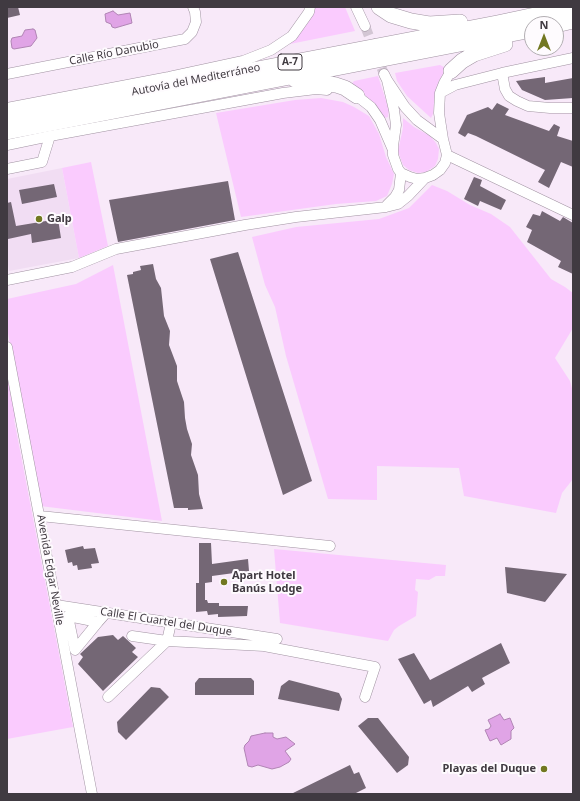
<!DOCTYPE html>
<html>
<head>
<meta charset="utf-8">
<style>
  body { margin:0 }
  #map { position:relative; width:580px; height:801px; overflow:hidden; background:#f8e9f9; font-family:"Noto Sans",sans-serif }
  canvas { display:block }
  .frame { position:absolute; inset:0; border:8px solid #403a41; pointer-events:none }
  .north { position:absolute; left:524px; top:16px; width:40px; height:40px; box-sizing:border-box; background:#fefbfe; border:1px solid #b2aeb2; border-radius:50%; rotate:0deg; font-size:11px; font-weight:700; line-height:16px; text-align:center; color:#403a41 }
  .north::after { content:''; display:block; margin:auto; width:14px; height:18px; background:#727821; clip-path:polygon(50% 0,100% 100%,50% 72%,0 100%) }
</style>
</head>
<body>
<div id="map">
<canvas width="580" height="801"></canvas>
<div class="frame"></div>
<div class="north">N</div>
</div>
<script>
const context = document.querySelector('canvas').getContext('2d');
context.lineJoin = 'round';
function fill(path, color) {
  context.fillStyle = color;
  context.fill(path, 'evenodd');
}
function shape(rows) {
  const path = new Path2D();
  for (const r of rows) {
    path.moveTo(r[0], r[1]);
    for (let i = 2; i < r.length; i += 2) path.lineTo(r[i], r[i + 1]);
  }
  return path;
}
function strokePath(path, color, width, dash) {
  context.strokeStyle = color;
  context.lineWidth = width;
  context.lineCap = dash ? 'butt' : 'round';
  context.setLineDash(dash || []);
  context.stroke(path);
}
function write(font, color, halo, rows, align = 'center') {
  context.font = font + ' "Noto Sans",sans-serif';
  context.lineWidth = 4;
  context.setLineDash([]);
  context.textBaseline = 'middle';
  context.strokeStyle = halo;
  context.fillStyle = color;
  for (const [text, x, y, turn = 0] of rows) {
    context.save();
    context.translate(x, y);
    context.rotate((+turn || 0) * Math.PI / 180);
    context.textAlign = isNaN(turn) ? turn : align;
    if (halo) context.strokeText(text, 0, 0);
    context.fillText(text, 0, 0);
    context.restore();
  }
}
fill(shape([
  [62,168,79,258,9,271,7,258,7,179]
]), '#f1ddf3');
fill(shape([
  [314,7,345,7,355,31,290,44,308,23],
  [440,65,446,68,439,81,435,91,433,114,431,118,407,96,397,81,395,73],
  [378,76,389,110,388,117,385,118,380,112,350,86,354,81],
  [321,98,343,102,354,107,369,116,379,134,386,157,394,174,392,184,387,196,376,201,336,204,241,217,216,113,295,100],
  [403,118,414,127,430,136,436,143,439,149,438,159,435,166,426,172,418,173,409,170,403,165,400,157,398,151,403,128],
  [91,162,108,246,79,258,62,168],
  [432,185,447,191,470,205,491,214,510,227,551,279,565,287,573,293,573,328,555,358,570,381,573,392,573,479,562,493,556,513,464,496,459,468,377,466,377,500,328,499,286,356,275,307,265,285,252,237,296,227,379,219,409,208],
  [113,265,162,521,40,506,7,328,7,299,76,284],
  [7,369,16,419,14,419,73,727,7,739],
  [274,549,446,565,445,576,436,576,429,580,416,579,415,590,418,592,416,616,399,626,394,630,388,641,280,623]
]), '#facbfe');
const water = shape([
  [113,11,118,15,130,13,132,23,115,28,112,27,111,24,106,22,105,14,113,11],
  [33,29,35,30,37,38,31,46,14,49,12,48,11,41,12,38,22,36,25,30,33,29],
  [500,714,504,720,510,718,514,728,511,731,511,739,501,745,497,738,490,741,485,730,489,729,491,726,488,720,500,714],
  [265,733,273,733,273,737,277,739,286,737,295,744,285,751,291,759,289,762,280,767,272,769,258,765,252,767,248,766,244,748,245,745,249,741,251,736,265,733]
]);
fill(water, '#e0a4e6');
strokePath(water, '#b084b4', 1);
fill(shape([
  [7,7,18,7,20,15,7,18],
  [545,77,545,83,573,78,573,98,545,100,522,90,516,81],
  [497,103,509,109,505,115,549,131,554,124,560,127,557,136,573,141,573,167,561,162,549,188,538,182,545,170,476,136,468,133,465,137,458,133,467,115,488,107,492,110],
  [474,177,482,180,480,186,506,200,501,210,480,201,478,206,464,199],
  [228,181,235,220,118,242,109,200],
  [54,184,57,197,22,204,19,190],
  [11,202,16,226,58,219,61,238,32,243,31,234,8,239,7,203],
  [542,211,560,221,563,217,573,223,573,274,558,267,561,261,527,242,532,230,526,227,533,214,540,216],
  [238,252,312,481,283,495,210,259],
  [153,264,156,279,161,288,164,316,170,331,169,345,177,366,177,381,184,402,185,418,187,429,192,444,191,455,198,475,199,494,203,509,188,510,188,508,174,508,127,275,133,274,133,272,141,270,140,266],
  [199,543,211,543,212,564,248,559,249,571,212,576,212,582,205,583,205,600,207,600,208,603,219,603,219,606,248,606,247,616,218,617,218,614,208,615,207,611,196,612,196,583,199,583],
  [83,546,84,549,95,548,99,563,91,564,92,568,78,570,77,565,73,566,72,562,68,563,65,550],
  [505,567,567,574,545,602,507,593],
  [113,635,118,640,123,636,136,648,132,652,138,657,103,691,78,664,83,657,80,654,98,637],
  [501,643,510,663,482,678,485,684,472,692,468,686,433,707,431,700,424,704,398,659,414,653,430,680],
  [199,678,251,678,254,681,254,695,195,695,195,683],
  [289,680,339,693,342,699,339,711,278,699,281,686],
  [151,687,160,688,169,697,126,740,118,732,117,722],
  [368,718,378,718,409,757,408,765,397,773,358,726],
  [350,765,354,774,359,772,366,788,354,794,291,794]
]), '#746775');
strokePath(shape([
  [365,26,384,74]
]), '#d3c6d4', 10, [10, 5]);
const minor = shape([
  [356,7,365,26],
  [502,73,505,89,509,96,517,101,528,106,550,108,573,108],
  [7,74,185,39,192,32,196,22,195,12,193,7],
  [384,74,387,80,394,110,396,125,393,146,393,155,398,169,401,173,410,177,417,179,425,178,433,175,440,170,445,163,447,155,443,139,417,120,405,107,387,80],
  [440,93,455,85,502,73,573,58],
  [352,95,357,96,371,107,380,120,393,150],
  [7,108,169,77,243,61,271,50,292,36,309,12,310,7],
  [443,139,439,113,440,93,444,83,451,71],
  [7,145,50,136],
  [447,155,573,215],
  [7,169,42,162,50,136,283,93,316,89,327,90],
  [387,205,395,197,399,190,401,173],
  [7,280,72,267,116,249,245,225,296,217,386,207,398,204,408,196,425,178],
  [7,347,92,794],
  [40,516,330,546],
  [56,605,277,639],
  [98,622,68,616,75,650,98,622,106,613],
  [171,623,167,641,264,646,375,667,365,697],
  [132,636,167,641],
  [108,697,167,641]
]);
const highway = shape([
  [379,7,391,15,411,21,429,24,460,22],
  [556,25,573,21],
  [451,71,462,61,474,54,505,44],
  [295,80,317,82,336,85,345,88,357,96],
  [7,117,497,23,573,7],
  [7,132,532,30]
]);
strokePath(minor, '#a193a2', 11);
strokePath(highway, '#a193a2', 16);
strokePath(minor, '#fff', 10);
strokePath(highway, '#fff', 15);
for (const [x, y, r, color] of [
  [39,219,4,"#727821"],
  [224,582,4,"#727821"],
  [544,769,4,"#727821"]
]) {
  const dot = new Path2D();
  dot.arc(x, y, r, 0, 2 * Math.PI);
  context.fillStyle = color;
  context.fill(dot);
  strokePath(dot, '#fefbfe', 1.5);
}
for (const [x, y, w] of [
  [290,62,24]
]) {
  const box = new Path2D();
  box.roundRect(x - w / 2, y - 8, w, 16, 3);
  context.fillStyle = '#fefbfe';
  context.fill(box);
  strokePath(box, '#403a41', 1);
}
write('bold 10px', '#403a41', null, [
  ["A-7",290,62]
]);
write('11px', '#403a41', '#fefbfe', [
  ["Calle Río Danubio",114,53,-11],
  ["Autovía del Mediterráneo",196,80,-11],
  ["Avenida Edgar Neville",50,570,80],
  ["Calle El Cuartel del Duque",166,622,9]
]);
write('bold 11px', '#403a41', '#fefbfe', [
  ["Galp",47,219],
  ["Apart Hotel",232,576],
  ["Banús Lodge",232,589],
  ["Playas del Duque",536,769,"right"]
], 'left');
</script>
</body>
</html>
